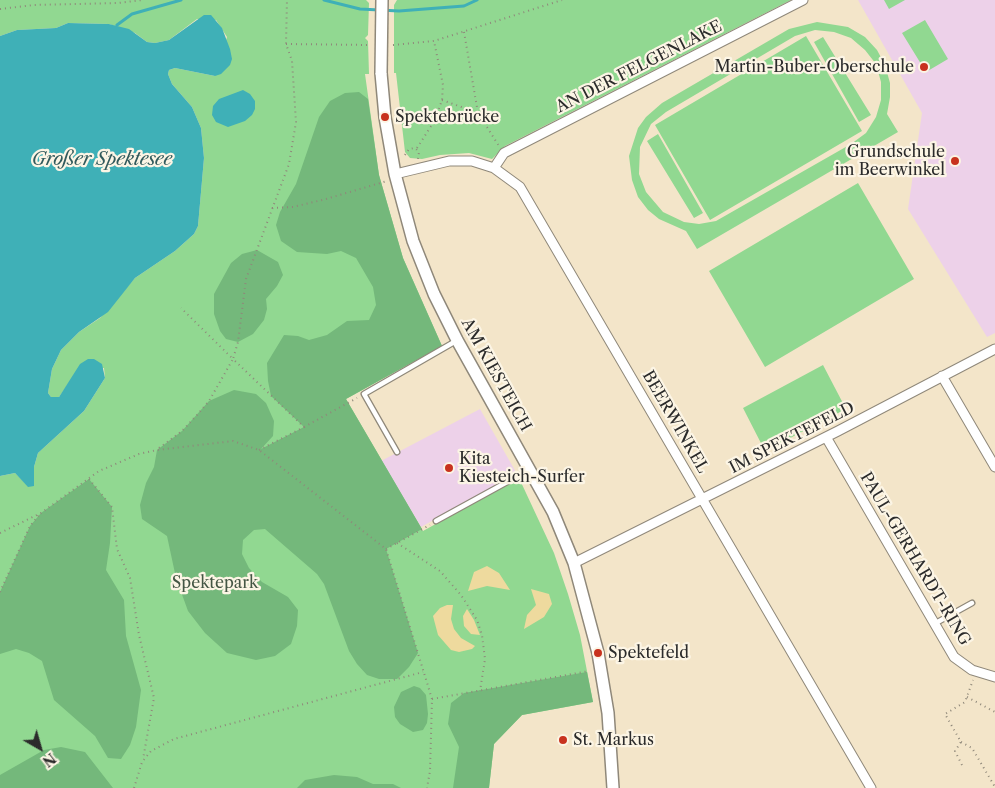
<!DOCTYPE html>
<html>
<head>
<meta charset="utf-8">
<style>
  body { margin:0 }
  #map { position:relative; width:995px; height:788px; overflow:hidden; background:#f3e5c9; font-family:"Libre Caslon Text",serif }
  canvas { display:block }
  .north { position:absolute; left:15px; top:723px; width:50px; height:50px; -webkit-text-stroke:4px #fcf5e5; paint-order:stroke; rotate:142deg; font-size:14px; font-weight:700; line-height:20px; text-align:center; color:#2b2b2b }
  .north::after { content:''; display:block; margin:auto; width:18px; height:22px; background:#2b2b2b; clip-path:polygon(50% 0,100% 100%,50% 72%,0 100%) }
</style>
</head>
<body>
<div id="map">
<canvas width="995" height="788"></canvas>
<div class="north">N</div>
</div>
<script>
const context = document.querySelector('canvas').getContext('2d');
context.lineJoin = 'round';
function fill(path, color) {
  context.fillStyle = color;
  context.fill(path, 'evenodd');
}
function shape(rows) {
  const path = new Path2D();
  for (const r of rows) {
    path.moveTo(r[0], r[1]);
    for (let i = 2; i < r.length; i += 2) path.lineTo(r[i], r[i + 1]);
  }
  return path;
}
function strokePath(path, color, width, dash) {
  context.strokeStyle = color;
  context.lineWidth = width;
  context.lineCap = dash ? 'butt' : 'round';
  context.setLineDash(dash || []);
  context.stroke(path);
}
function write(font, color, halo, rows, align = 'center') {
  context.font = font + ' "Libre Caslon Text",serif';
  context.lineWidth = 4.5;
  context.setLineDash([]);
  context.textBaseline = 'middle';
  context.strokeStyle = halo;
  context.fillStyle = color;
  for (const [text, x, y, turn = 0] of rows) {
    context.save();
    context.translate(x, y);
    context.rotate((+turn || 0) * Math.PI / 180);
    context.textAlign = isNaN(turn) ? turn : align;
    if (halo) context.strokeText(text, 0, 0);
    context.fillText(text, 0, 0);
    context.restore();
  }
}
fill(shape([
  [858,0,995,0,995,333,987,337,908,209,922,113],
  [480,409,517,474,421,527,381,461]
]), '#edd1e9');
fill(shape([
  [0,0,366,0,369,3,368,35,365,38,368,41,369,74,365,74,379,175,403,258,442,346,346,399,423,531,519,478,554,553,568,594,580,635,593,702,522,715,494,744,489,788,0,788,0,476,15,473,25,483,34,486,34,467,38,453,84,411,105,378,104,368,75,374,59,397,51,397,48,393,52,369,61,350,79,332,100,318,135,278,175,251,194,234,198,226,204,158,201,128,192,107,172,84,168,74,169,70,175,68,215,76,227,37,216,20,197,19,169,40,155,43,147,42,135,33,109,24,68,23,56,28,17,30,0,36],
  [397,0,791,0,505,146,492,159,469,153,440,155,422,159,410,158,405,152,396,73,394,73,394,5],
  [884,0,905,0,889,9],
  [925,20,948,59,926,72,902,33],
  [817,22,848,27,865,37,877,50,885,65,890,83,890,97,887,114,898,132,697,249,686,231,659,219,648,210,638,197,632,180,629,156,638,128,646,117,662,103,789,29],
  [815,30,834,32,851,38,865,50,876,64,881,82,881,100,876,117,866,133,851,144,716,221,699,224,684,222,663,212,646,192,639,174,640,147,651,124,666,112,795,36],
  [806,36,862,131,710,220,655,125],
  [823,37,871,115,859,122,814,42],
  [658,134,703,213,694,218,647,141],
  [858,183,914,279,765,367,709,271],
  [823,365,846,409,765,451,743,408]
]), '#91d891');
fill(shape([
  [359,92,368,99,379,175,403,258,442,346,346,399,422,529,386,549,418,653,409,667,397,679,379,679,367,675,357,664,349,651,324,584,317,574,265,529,254,530,243,540,242,554,249,568,262,582,288,597,298,610,297,626,291,644,275,656,256,660,227,653,205,633,188,611,176,578,167,536,142,519,140,505,146,483,154,467,157,450,182,431,209,401,234,390,256,394,266,403,274,421,273,436,261,449,304,427,271,396,268,381,267,363,284,335,298,336,309,340,327,335,347,321,369,320,376,305,373,287,356,258,341,251,327,254,297,252,281,241,276,225,280,212,296,184,319,117,330,101,345,93],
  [257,250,278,262,283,275,277,286,266,299,267,309,264,320,253,334,238,342,226,339,220,331,214,314,214,294,231,263,242,254],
  [89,479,112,507,110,543,106,570,124,600,126,636,141,690,136,727,130,745,121,759,108,758,95,736,54,700,42,661,29,653,16,649,0,654,0,592,30,526,41,513],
  [587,672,593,702,522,715,494,744,489,788,453,788,459,747,448,724,451,703,464,693],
  [414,686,420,688,426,695,428,714,427,723,423,730,413,732,400,724,395,717,394,707,401,692],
  [61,747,85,752,113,788,0,788,0,775,44,750],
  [334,775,357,777,373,784,393,784,401,788,297,788,305,780]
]), '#74b87b');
fill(shape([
  [487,566,499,573,510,590,487,586,468,591,474,572],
  [531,589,549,594,552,604,544,617,524,629,527,615,536,605],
  [447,605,453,605,451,619,454,629,461,638,475,646,472,649,459,652,451,650,438,635,433,616,440,608],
  [467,609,474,620,480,635,471,634,464,626,463,616]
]), '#eeda9e');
fill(shape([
  [204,15,211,15,222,28,230,49,232,59,230,65,221,74,215,76,175,68,169,70,168,74,172,84,192,107,201,128,204,158,198,226,194,234,175,251,135,278,108,312,79,332,61,350,52,369,48,393,51,397,59,397,80,364,88,359,94,359,102,364,105,378,84,411,38,453,34,467,34,486,28,487,15,473,0,476,0,36,17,30,56,28,68,23,109,24,129,29,147,42,155,43,169,40],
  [243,90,250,94,255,101,255,109,252,115,245,121,228,127,216,122,212,115,213,106,219,99]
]), '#3fb0b7');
strokePath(shape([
  [324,0,360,9,399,11,464,6,477,0],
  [117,25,132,14,181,0]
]), '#3fb0b7', 3);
const service = shape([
  [397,452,364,394,456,341],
  [436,521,529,470],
  [934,624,972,603]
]);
const minor = shape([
  [494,168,504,153,803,0],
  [395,174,449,161,472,161,494,168,520,187,871,788],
  [942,376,995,467],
  [826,437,954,657,972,670,995,677],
  [574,563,838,431,995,349]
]);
const tertiary = shape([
  [381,73,385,117,395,174,413,241,434,294,457,340,553,512,574,563,598,653,608,713,613,788]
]);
strokePath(service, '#8f887a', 7);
strokePath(minor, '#8f887a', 11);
strokePath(tertiary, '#8f887a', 14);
strokePath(shape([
  [0,9,34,5,118,3,142,0],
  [464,32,478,113],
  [286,44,371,45],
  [393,45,434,41,562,0],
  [442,100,478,113,499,146],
  [417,148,435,120,442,100,443,85,434,41],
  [405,155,409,149,415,148,419,152,418,159],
  [272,208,293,207,326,199,387,181],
  [831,417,833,419],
  [304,427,357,398],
  [772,447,773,450],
  [159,448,182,431,197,415,209,401,233,359,181,308],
  [259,450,304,427,233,359,238,342,246,279,289,164,296,122,292,61,286,44,287,0],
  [89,479,112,507,117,549,130,578,139,635,154,698,143,759],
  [0,533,41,513,99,471,139,454,157,450,233,441,259,450,386,549,432,699,430,771,427,788],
  [397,543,440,571,461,595,477,620,482,635,485,659,480,691],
  [386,549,430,525],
  [0,592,30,526,39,515],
  [967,697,995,712],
  [432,699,589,671],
  [961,742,972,748,995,787],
  [962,765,955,751,961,742,945,714,965,702,973,680],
  [134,788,142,762,151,751,174,739,423,672]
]), '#8f887a', 2, [1, 4]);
strokePath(service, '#fff', 4.5);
strokePath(minor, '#fff', 9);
strokePath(tertiary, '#fff', 11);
const tertiaryBridge = shape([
  [381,73,382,0]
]);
strokePath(tertiaryBridge, '#8f887a', 14, []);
strokePath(tertiaryBridge, '#fff', 11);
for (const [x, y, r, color] of [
  [924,67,5,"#c8321e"],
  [385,117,5,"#c8321e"],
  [955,161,5,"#c8321e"],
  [449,468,5,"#c8321e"],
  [598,653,5,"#c8321e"],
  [563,740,5,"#c8321e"]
]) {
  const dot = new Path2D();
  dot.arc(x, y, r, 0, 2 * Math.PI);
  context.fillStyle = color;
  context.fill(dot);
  strokePath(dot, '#fcf5e5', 2);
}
write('16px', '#2b2b2b', '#fcf5e5', [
  ["AN DER FELGENLAKE",639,67,-27],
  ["AM KIESTEICH",496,375,61],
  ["BEERWINKEL",675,422,60],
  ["IM SPEKTEFELD",792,438,-27],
  ["PAUL-GERHARDT-RING",915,559,59]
]);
write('16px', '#2b2b2b', '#fcf5e5', [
  ["Martin-Buber-Oberschule",914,67,"right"],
  ["Spektebrücke",395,117],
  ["Grundschule",945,152,"right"],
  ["im Beerwinkel",945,170,"right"],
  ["Kita",459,459],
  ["Kiesteich-Surfer",459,477],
  ["Spektefeld",608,653],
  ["St. Markus",573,740]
], 'left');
write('16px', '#445644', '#fcf5e5', [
  ["Spektepark",215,583]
]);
write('italic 18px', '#325a5c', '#fcf5e5', [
  ["Großer Spektesee",102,160]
]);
</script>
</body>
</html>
